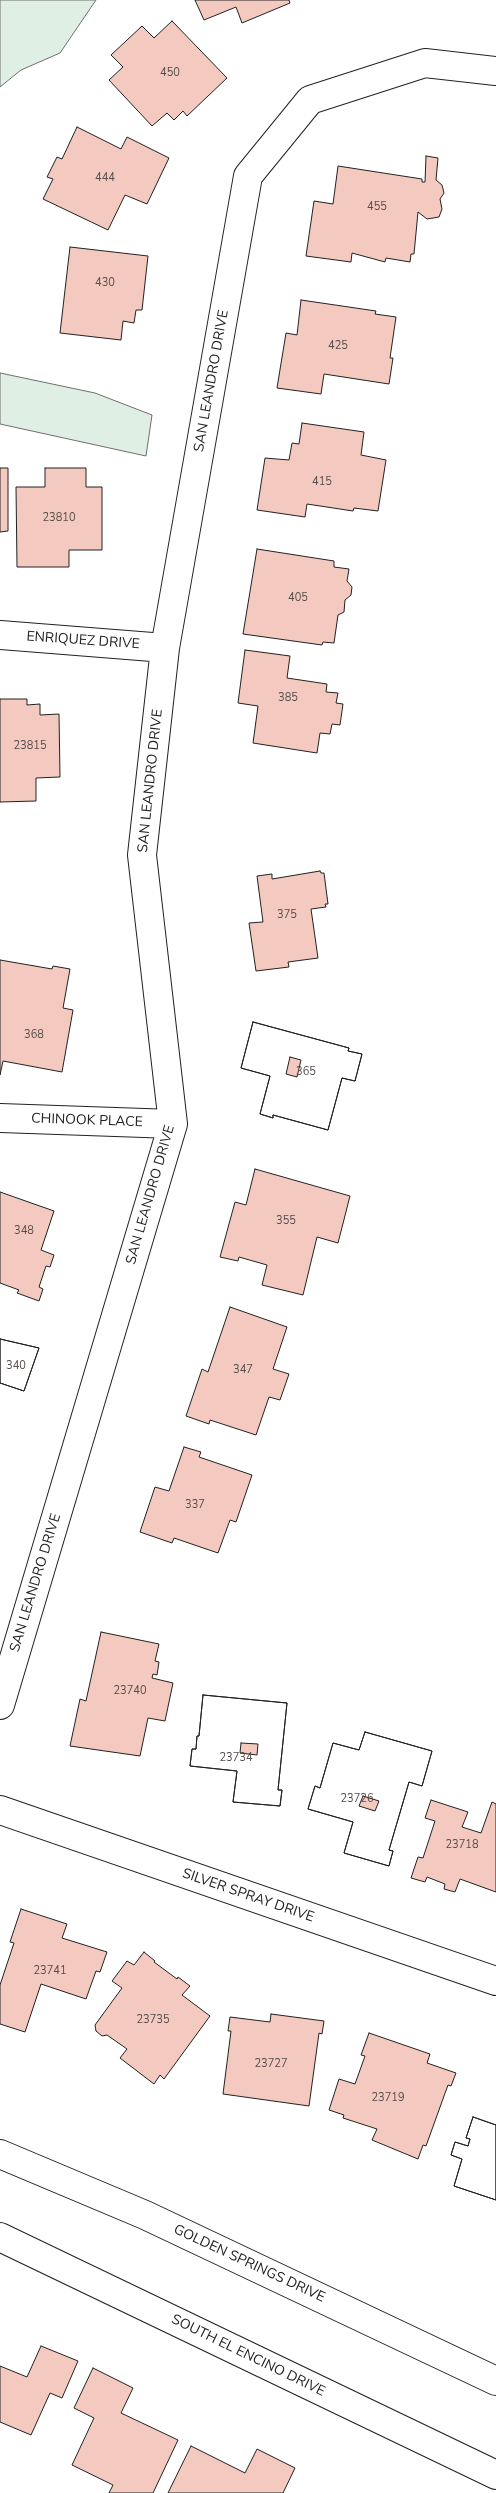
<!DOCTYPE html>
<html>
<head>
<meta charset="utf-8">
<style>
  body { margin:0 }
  canvas { display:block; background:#fff }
</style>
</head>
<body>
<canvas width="496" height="2493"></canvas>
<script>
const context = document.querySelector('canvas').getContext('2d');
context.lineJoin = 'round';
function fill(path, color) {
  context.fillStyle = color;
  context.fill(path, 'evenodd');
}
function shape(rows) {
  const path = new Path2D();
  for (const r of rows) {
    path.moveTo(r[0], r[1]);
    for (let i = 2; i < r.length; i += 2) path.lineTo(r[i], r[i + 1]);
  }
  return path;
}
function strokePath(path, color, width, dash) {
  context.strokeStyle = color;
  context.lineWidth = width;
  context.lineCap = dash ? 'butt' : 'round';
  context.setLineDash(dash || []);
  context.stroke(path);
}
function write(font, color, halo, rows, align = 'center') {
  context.font = font + ' "Nunito Sans",sans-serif';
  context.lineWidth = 4;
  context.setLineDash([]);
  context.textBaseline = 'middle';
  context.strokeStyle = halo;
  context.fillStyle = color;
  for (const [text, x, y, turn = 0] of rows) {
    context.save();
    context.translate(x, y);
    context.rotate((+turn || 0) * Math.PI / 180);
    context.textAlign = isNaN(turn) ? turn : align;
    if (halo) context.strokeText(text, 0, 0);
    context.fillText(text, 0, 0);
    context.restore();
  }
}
const green = shape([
  [0,0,96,0,60,53,21,70,0,87,0,0],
  [0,373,95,393,152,415,146,456,0,424,0,373]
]);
fill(green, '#e0efe3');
strokePath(green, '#6f6f6f', 1);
const building = shape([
  [195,0,289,0,290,3,242,23,236,7,204,20,195,0],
  [172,21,227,78,187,116,183,111,174,120,167,113,152,126,109,80,123,67,111,55,142,26,154,38,172,21],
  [77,127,121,149,127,137,169,158,147,204,125,195,108,230,43,199,53,179,47,177,57,157,62,159,77,127],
  [426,156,438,158,436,180,442,185,444,193,440,199,442,209,439,217,427,219,418,212,414,254,411,254,410,262,386,258,385,262,352,253,351,262,306,256,314,201,333,204,338,166,422,179,422,182,425,182,426,156],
  [70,247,148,256,142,310,136,310,134,323,123,321,121,340,60,333,70,247],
  [301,300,376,311,375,314,396,317,390,358,393,358,389,384,324,374,321,394,277,388,286,333,297,335,301,300],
  [302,423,364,432,361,455,386,460,378,511,354,508,353,511,307,504,305,517,257,510,265,458,289,460,292,443,299,444,302,423],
  [0,468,8,468,8,531,0,532,0,468],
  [45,468,86,468,86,487,102,487,102,550,69,550,69,567,17,567,16,487,45,487,45,468],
  [257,549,334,561,334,567,349,569,347,581,352,587,351,595,345,600,344,612,338,615,334,643,323,642,322,645,243,634,257,549],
  [245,650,290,656,287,678,327,684,326,692,338,693,336,703,343,704,340,725,332,724,330,734,320,733,317,753,253,743,258,706,238,703,245,650],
  [0,699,27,699,27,705,40,704,40,715,59,714,60,777,36,778,36,801,0,802,0,699],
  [320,871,321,873,324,873,328,904,325,904,326,907,311,909,318,958,288,962,289,967,256,971,249,923,263,922,257,876,272,874,272,879,320,871],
  [0,960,52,969,53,966,70,969,63,1008,73,1010,62,1072,3,1061,0,1075,0,960],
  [253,1022,349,1048,348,1051,362,1054,355,1081,342,1078,328,1130,273,1115,273,1118,260,1114,270,1076,241,1068,253,1022],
  [290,1057,301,1060,297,1077,286,1074,290,1057],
  [253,1022,349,1048,348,1051,362,1054,355,1081,342,1078,328,1130,273,1115,273,1118,260,1114,270,1076,241,1068,253,1022],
  [255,1169,350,1196,338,1243,317,1237,303,1295,262,1285,267,1265,239,1257,238,1261,220,1257,235,1202,246,1205,255,1169],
  [0,1192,54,1211,41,1250,54,1255,50,1267,46,1266,39,1287,43,1289,39,1301,17,1293,19,1290,0,1283,0,1192],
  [230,1307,287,1327,273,1369,289,1374,280,1400,269,1397,256,1435,210,1420,209,1424,186,1416,202,1369,208,1372,230,1307],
  [0,1339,39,1348,24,1391,0,1383,0,1339],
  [0,1339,39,1348,24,1391,0,1383,0,1339],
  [184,1447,201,1452,199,1457,252,1475,236,1522,230,1520,218,1553,174,1538,172,1543,140,1532,155,1487,169,1491,184,1447],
  [101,1632,159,1644,155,1661,159,1662,157,1675,153,1674,152,1678,173,1683,165,1721,148,1718,140,1756,70,1746,80,1699,86,1701,101,1632],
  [203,1695,287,1703,278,1790,282,1790,280,1806,233,1802,237,1771,190,1766,192,1749,196,1749,197,1736,199,1736,203,1695],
  [241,1743,258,1744,257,1755,240,1753,241,1743],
  [203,1695,287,1703,278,1790,282,1790,280,1806,233,1802,237,1771,190,1766,192,1749,196,1749,197,1736,199,1736,203,1695],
  [365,1732,432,1751,422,1786,409,1782,389,1850,393,1851,389,1866,344,1853,353,1822,308,1809,315,1786,320,1788,333,1743,359,1750,365,1732],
  [363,1796,379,1801,375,1811,359,1806,363,1796],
  [365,1732,432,1751,422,1786,409,1782,389,1850,393,1851,389,1866,344,1853,353,1822,308,1809,315,1786,320,1788,333,1743,359,1750,365,1732],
  [431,1800,468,1812,462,1827,481,1833,492,1802,496,1804,496,1892,460,1879,455,1892,444,1889,445,1884,427,1877,425,1882,411,1878,418,1857,423,1858,435,1821,425,1818,431,1800],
  [21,1909,67,1924,62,1938,107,1952,100,1972,96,1971,86,1999,41,1984,25,2032,0,2024,0,1985,14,1943,10,1942,21,1909],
  [144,1952,155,1961,154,1962,177,1979,178,1977,190,1986,182,1995,210,2016,164,2079,160,2075,154,2084,120,2058,127,2049,107,2035,102,2036,96,2031,95,2025,122,1988,112,1981,127,1961,134,1965,144,1952],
  [271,2014,324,2021,322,2034,319,2033,309,2106,223,2094,231,2031,228,2031,230,2017,270,2022,271,2014],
  [369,2033,430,2054,427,2063,456,2073,451,2086,448,2085,426,2146,423,2145,418,2159,372,2140,377,2129,343,2118,344,2115,329,2110,339,2079,355,2084,365,2056,361,2055,369,2033],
  [473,2117,496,2125,496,2200,454,2186,462,2159,451,2155,455,2142,468,2146,470,2139,466,2138,473,2117],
  [473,2117,496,2125,496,2200,454,2186,462,2159,451,2155,455,2142,468,2146,470,2139,466,2138,473,2117],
  [41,2346,78,2361,62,2398,50,2393,31,2435,0,2422,0,2366,27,2377,41,2346],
  [93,2368,133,2388,121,2413,178,2440,153,2493,109,2493,113,2485,72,2465,94,2418,74,2408,93,2368],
  [191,2446,245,2473,257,2449,295,2468,283,2493,168,2493,191,2446]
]);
fill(building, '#f3c9c0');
strokePath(building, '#222', 1);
const minor = shape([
  [0,635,165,648],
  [0,1118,173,1124],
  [0,1705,173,1124,142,855,165,648,248,176,310,100,425,63,496,71],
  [0,1810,496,1981],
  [0,2237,496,2475]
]);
const major = shape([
  [0,2154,145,2215,496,2381]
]);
strokePath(minor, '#222', 30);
strokePath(major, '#222', 30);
strokePath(minor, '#fff', 28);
strokePath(major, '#fff', 28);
write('11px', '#564c4a', null, [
  ["450",170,73],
  ["444",105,178],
  ["455",377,207],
  ["430",105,283],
  ["425",338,346],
  ["415",322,482],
  ["23810",59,518],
  ["405",298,598],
  ["385",288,698],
  ["23815",30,746],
  ["375",287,915],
  ["368",34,1035],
  ["365",306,1072],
  ["355",286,1221],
  ["348",24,1231],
  ["340",16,1366],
  ["347",243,1370],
  ["337",195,1505],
  ["23740",130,1691],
  ["23734",236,1758],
  ["23726",357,1799],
  ["23718",462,1845],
  ["23741",50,1971],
  ["23735",153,2020],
  ["23727",271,2064],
  ["23719",388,2098]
]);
write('14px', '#222', '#fff', [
  ["SAN LEANDRO DRIVE",212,381,-80],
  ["ENRIQUEZ DRIVE",83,641,4],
  ["SAN LEANDRO DRIVE",151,781,-84],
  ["CHINOOK PLACE",87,1121,2],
  ["SAN LEANDRO DRIVE",151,1195,-74],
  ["SAN LEANDRO DRIVE",36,1583,-73],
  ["SILVER SPRAY DRIVE",248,1896,19],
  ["GOLDEN SPRINGS DRIVE",249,2264,25],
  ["SOUTH EL ENCINO DRIVE",248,2356,26]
]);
</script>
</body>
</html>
